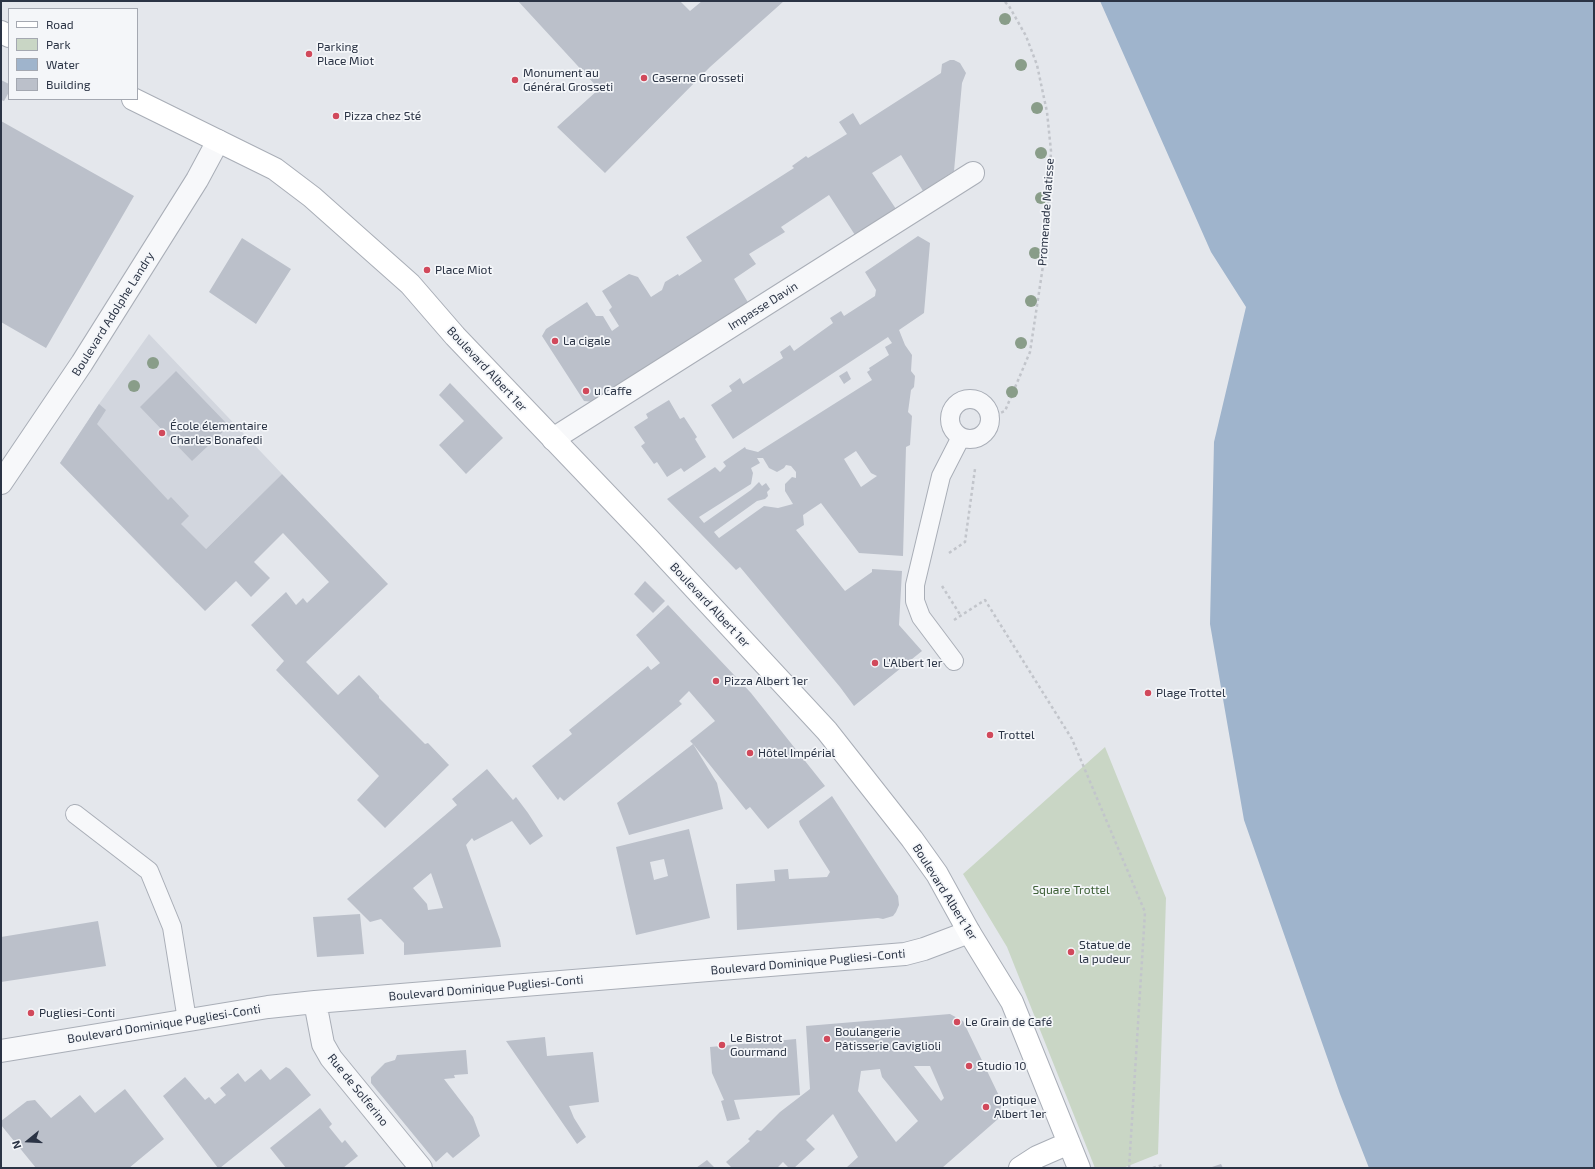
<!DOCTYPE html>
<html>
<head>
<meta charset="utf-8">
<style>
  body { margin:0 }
  #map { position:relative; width:1595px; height:1169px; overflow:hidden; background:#e4e7ec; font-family:"Exo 2",sans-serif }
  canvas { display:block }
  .frame { position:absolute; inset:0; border:2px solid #2b3445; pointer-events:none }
  .legend { position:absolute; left:8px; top:8px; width:130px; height:92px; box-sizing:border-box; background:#f4f6f9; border:1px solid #a4a8b1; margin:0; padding:5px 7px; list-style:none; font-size:12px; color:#2b3445 }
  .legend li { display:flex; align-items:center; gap:8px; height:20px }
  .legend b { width:20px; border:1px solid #a4a8b1 }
  .north { position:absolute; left:8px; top:1121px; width:40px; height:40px; -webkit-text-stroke:3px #f4f6f9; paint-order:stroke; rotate:252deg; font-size:11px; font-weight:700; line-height:16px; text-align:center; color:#2b3445 }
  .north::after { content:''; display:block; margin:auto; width:14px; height:18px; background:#2b3445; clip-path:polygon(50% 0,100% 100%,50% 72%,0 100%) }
</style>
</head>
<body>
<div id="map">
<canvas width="1595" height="1169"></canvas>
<div class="frame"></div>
<ul class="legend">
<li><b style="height:5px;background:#fff"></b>Road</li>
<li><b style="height:11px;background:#c9d6c5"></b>Park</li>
<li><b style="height:11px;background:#9fb4cc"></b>Water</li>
<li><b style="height:11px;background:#bbc0ca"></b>Building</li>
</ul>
<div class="north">N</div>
</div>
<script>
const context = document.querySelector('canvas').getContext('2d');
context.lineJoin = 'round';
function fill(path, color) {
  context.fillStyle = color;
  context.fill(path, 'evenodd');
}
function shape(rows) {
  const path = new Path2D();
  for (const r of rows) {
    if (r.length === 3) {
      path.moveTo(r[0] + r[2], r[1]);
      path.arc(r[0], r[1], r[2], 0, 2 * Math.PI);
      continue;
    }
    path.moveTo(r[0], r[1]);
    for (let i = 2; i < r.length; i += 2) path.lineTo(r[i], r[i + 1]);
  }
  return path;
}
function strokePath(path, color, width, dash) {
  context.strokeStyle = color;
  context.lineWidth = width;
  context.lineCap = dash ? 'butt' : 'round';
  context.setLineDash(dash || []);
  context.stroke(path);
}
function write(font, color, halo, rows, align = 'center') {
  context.font = font + ' "Exo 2",sans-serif';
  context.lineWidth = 3.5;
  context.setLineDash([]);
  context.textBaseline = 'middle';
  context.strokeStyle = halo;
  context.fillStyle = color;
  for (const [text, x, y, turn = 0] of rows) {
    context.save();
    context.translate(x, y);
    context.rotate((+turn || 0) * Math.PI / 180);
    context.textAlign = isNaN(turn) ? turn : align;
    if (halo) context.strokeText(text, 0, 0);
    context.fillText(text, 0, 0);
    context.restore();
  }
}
fill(shape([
  [149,334,282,474,206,549,177,583,60,463,99,404]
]), '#d2d6de');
fill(shape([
  [1105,747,1166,898,1158,1154,1123,1168,1095,1168,1007,947,963,874]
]), '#c9d6c5');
fill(shape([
  [1100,1,1594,1,1594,1168,1369,1168,1340,1094,1244,820,1210,624,1214,442,1246,307,1211,252]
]), '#9fb4cc');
fill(shape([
  [518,1,680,1,690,11,702,1,784,1,710,67,605,173,557,127,599,89],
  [950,60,954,60,960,63,966,73,962,83,954,171,923,191,901,155,872,173,896,209,855,235,829,195,781,227,785,232,749,254,756,264,734,279,749,304,594,402,584,401,542,336,546,329,587,302,596,316,603,316,612,331,619,326,609,310,612,307,602,291,629,274,638,277,651,297,662,290,665,282,678,274,679,276,702,261,686,237,794,168,792,166,806,156,808,158,847,134,839,122,853,113,860,125,941,73,942,64],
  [1,80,9,84,9,92,4,101,1,100],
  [1,121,134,196,46,348,1,322],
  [918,236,930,243,924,313,899,330,905,345,912,355,911,371,915,376,914,387,911,390,908,412,912,416,910,445,906,447,903,556,859,553,821,503,803,515,804,525,796,530,845,591,872,572,872,569,902,571,899,625,922,651,854,706,840,687,740,567,736,570,667,499,715,467,720,472,726,466,723,462,745,447,746,449,758,452,872,380,867,372,870,370,869,368,889,355,885,347,892,343,888,337,733,439,711,405,732,391,729,386,740,378,743,384,783,358,780,352,790,345,794,351,833,323,830,318,841,311,844,316,875,296,876,290,865,272],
  [856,451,871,473,877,476,861,487,844,459],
  [757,458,763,458,769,468,777,472,784,468,786,465,791,466,796,472,796,478,792,477,785,484,785,491,793,504,778,508,764,506,719,538,714,532,757,501,765,499,768,496,767,492,770,489,766,483,762,486,759,482,751,490,704,523,699,517,751,484,753,473,751,468,760,463],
  [242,238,291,269,256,324,209,292],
  [176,371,229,426,192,461,140,407],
  [847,371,851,379,844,384,839,376],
  [450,383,503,438,466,474,439,445,464,421,439,395],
  [669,400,680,419,684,417,697,437,695,439,706,457,684,472,681,468,667,477,657,462,654,464,641,446,645,443,634,427,648,418,646,414],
  [99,404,106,410,97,424,168,500,171,497,189,516,181,524,206,549,282,474,388,584,306,662,338,695,359,675,379,696,379,698,425,744,428,743,449,765,385,828,357,800,379,776,276,670,284,661,251,625,286,592,296,605,303,598,307,603,329,582,283,533,254,562,270,578,251,597,236,581,205,611,60,463],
  [645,581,665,601,653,613,634,594],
  [668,605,751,693,825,786,768,829,750,807,746,810,693,744,717,783,723,809,629,835,617,803,693,744,690,741,715,721,689,691,679,701,682,704,564,801,560,797,558,800,532,766,572,734,569,730,648,666,651,670,660,663,636,635],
  [487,769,513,800,516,797,528,813,543,836,530,845,512,821,474,841,472,838,466,845,500,940,501,947,404,955,404,943,381,919,370,922,347,899,457,805,452,799],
  [431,873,443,908,428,910,427,904,413,888],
  [832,796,898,896,899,905,896,912,893,916,883,919,878,918,737,930,736,884,775,881,774,870,788,869,789,879,827,877,830,872,800,825,799,821],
  [689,829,710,918,636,935,616,847],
  [664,859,668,876,654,880,650,862],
  [360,914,364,954,317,957,313,917],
  [98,921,106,966,1,982,1,937],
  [950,1014,963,1021,1002,1102,998,1119,942,1168,846,1168,858,1157,833,1114,806,1140,815,1149,794,1168,789,1168,783,1162,777,1168,732,1168,726,1162,750,1141,748,1139,757,1130,761,1131,780,1112,810,1089,806,1026],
  [914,1066,930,1066,944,1098,941,1101],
  [880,1069,882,1077,918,1121,896,1142,858,1091,861,1071],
  [545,1037,547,1056,593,1052,599,1102,569,1106,574,1118,586,1137,577,1144,506,1041],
  [796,1039,800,1095,734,1100,740,1119,727,1121,721,1101,724,1100,712,1073,710,1047],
  [466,1050,468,1074,454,1075,455,1078,444,1079,473,1117,480,1136,453,1158,447,1152,436,1162,371,1083,371,1077,385,1063,395,1060,397,1055],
  [286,1067,290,1069,311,1095,220,1168,218,1168,163,1096,185,1077,205,1100,209,1097,215,1104,226,1095,220,1088,238,1073,245,1082,261,1069,270,1080],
  [125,1089,164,1139,129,1168,36,1168,1,1125,1,1121,27,1101,35,1100,51,1118,80,1095,95,1113],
  [320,1108,332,1124,329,1127,342,1143,345,1140,358,1156,343,1168,286,1168,270,1148],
  [707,1160,714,1167,713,1168,696,1168],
  [1221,1164,1223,1168,1209,1168]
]), '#bbc0ca');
const service = shape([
  [970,419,20],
  [954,661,921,617,915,601,915,585,941,476,961,437],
  [75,814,149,871,172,927,187,1020]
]);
const minor = shape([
  [553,439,973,173],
  [315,1002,323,1044,331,1058,421,1168],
  [1,1051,268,1007,315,1002,905,954,924,949,969,932]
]);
const tertiary = shape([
  [1,483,82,363,197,180,218,141]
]);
const secondary = shape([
  [1,32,9,36],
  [133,99,275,169,312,197,410,284,455,336,648,538,827,731,912,839,937,874,969,932,1012,1002,1079,1168],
  [1020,1168,1037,1157,1069,1143]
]);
strokePath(service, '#a9aeb7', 20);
strokePath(minor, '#a9aeb7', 24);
strokePath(tertiary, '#a9aeb7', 24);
strokePath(secondary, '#a9aeb7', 24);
strokePath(shape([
  [990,417,1005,411,1030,352,1046,246,1051,151,1047,112,1037,65,1026,36,1009,6,1004,1],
  [949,553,965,542,975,469],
  [942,586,961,616],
  [954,620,985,600,1072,739,1145,912,1129,1168],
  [1153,1168,1162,1165]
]), '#c2c5cb', 2.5, [3, 3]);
strokePath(service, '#f7f8fa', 18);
strokePath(minor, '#f7f8fa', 22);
strokePath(tertiary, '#f7f8fa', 22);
strokePath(secondary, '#fff', 22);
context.fillStyle = '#899d89';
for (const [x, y] of [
  [1005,19],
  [1021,65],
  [1037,108],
  [1041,153],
  [1041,198],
  [1035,253],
  [1031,301],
  [1021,343],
  [153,363],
  [134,386],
  [1012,392]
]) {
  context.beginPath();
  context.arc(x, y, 6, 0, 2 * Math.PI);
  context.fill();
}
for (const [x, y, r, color] of [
  [309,54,4,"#d1495b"],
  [644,78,4,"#d1495b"],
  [515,80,4,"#d1495b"],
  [336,116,4,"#d1495b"],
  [427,270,4,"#d1495b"],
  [555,341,4,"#d1495b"],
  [586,391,4,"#d1495b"],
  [162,433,4,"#d1495b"],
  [875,663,4,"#d1495b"],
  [716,681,4,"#d1495b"],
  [1148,693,4,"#d1495b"],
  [990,735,4,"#d1495b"],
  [750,753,4,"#d1495b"],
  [1071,952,4,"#d1495b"],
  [31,1013,4,"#d1495b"],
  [957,1022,4,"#d1495b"],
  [827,1039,4,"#d1495b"],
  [722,1045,4,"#d1495b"],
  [969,1066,4,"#d1495b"],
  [986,1107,4,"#d1495b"]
]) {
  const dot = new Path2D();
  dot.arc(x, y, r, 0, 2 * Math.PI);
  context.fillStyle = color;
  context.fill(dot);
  strokePath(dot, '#f4f6f9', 1.5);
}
write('12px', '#2b3445', '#f4f6f9', [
  ["Parking",317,47],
  ["Place Miot",317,61],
  ["Monument au",523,73],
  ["Général Grosseti",523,87],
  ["Caserne Grosseti",652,78],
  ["Pizza chez Sté",344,116],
  ["Place Miot",435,270],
  ["La cigale",563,341],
  ["u Caffe",594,391],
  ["École élementaire",170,426],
  ["Charles Bonafedi",170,440],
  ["L'Albert 1er",883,663],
  ["Pizza Albert 1er",724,681],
  ["Plage Trottel",1156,693],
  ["Trottel",998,735],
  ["Hôtel Impérial",758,753],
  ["Statue de",1079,945],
  ["la pudeur",1079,959],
  ["Pugliesi-Conti",39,1013],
  ["Le Grain de Café",965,1022],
  ["Boulangerie",835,1032],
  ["Pâtisserie Caviglioli",835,1046],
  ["Le Bistrot",730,1038],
  ["Gourmand",730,1052],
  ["Studio 10",977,1066],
  ["Optique",994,1100],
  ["Albert 1er",994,1114]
], 'left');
write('12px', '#2b3445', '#f4f6f9', [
  ["Promenade Matisse",1046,212,-86],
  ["Impasse Davin",763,306,-32],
  ["Boulevard Adolphe Landry",113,314,-58],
  ["Boulevard Albert 1er",487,369,47],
  ["Boulevard Albert 1er",710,605,47],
  ["Boulevard Albert 1er",945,892,58],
  ["Boulevard Dominique Pugliesi-Conti",808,962,-5],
  ["Boulevard Dominique Pugliesi-Conti",486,988,-5],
  ["Boulevard Dominique Pugliesi-Conti",164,1024,-9],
  ["Rue de Solferino",358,1090,51]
]);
write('12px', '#3f6138', '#f4f6f9', [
  ["Square Trottel",1071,890]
]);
</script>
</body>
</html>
